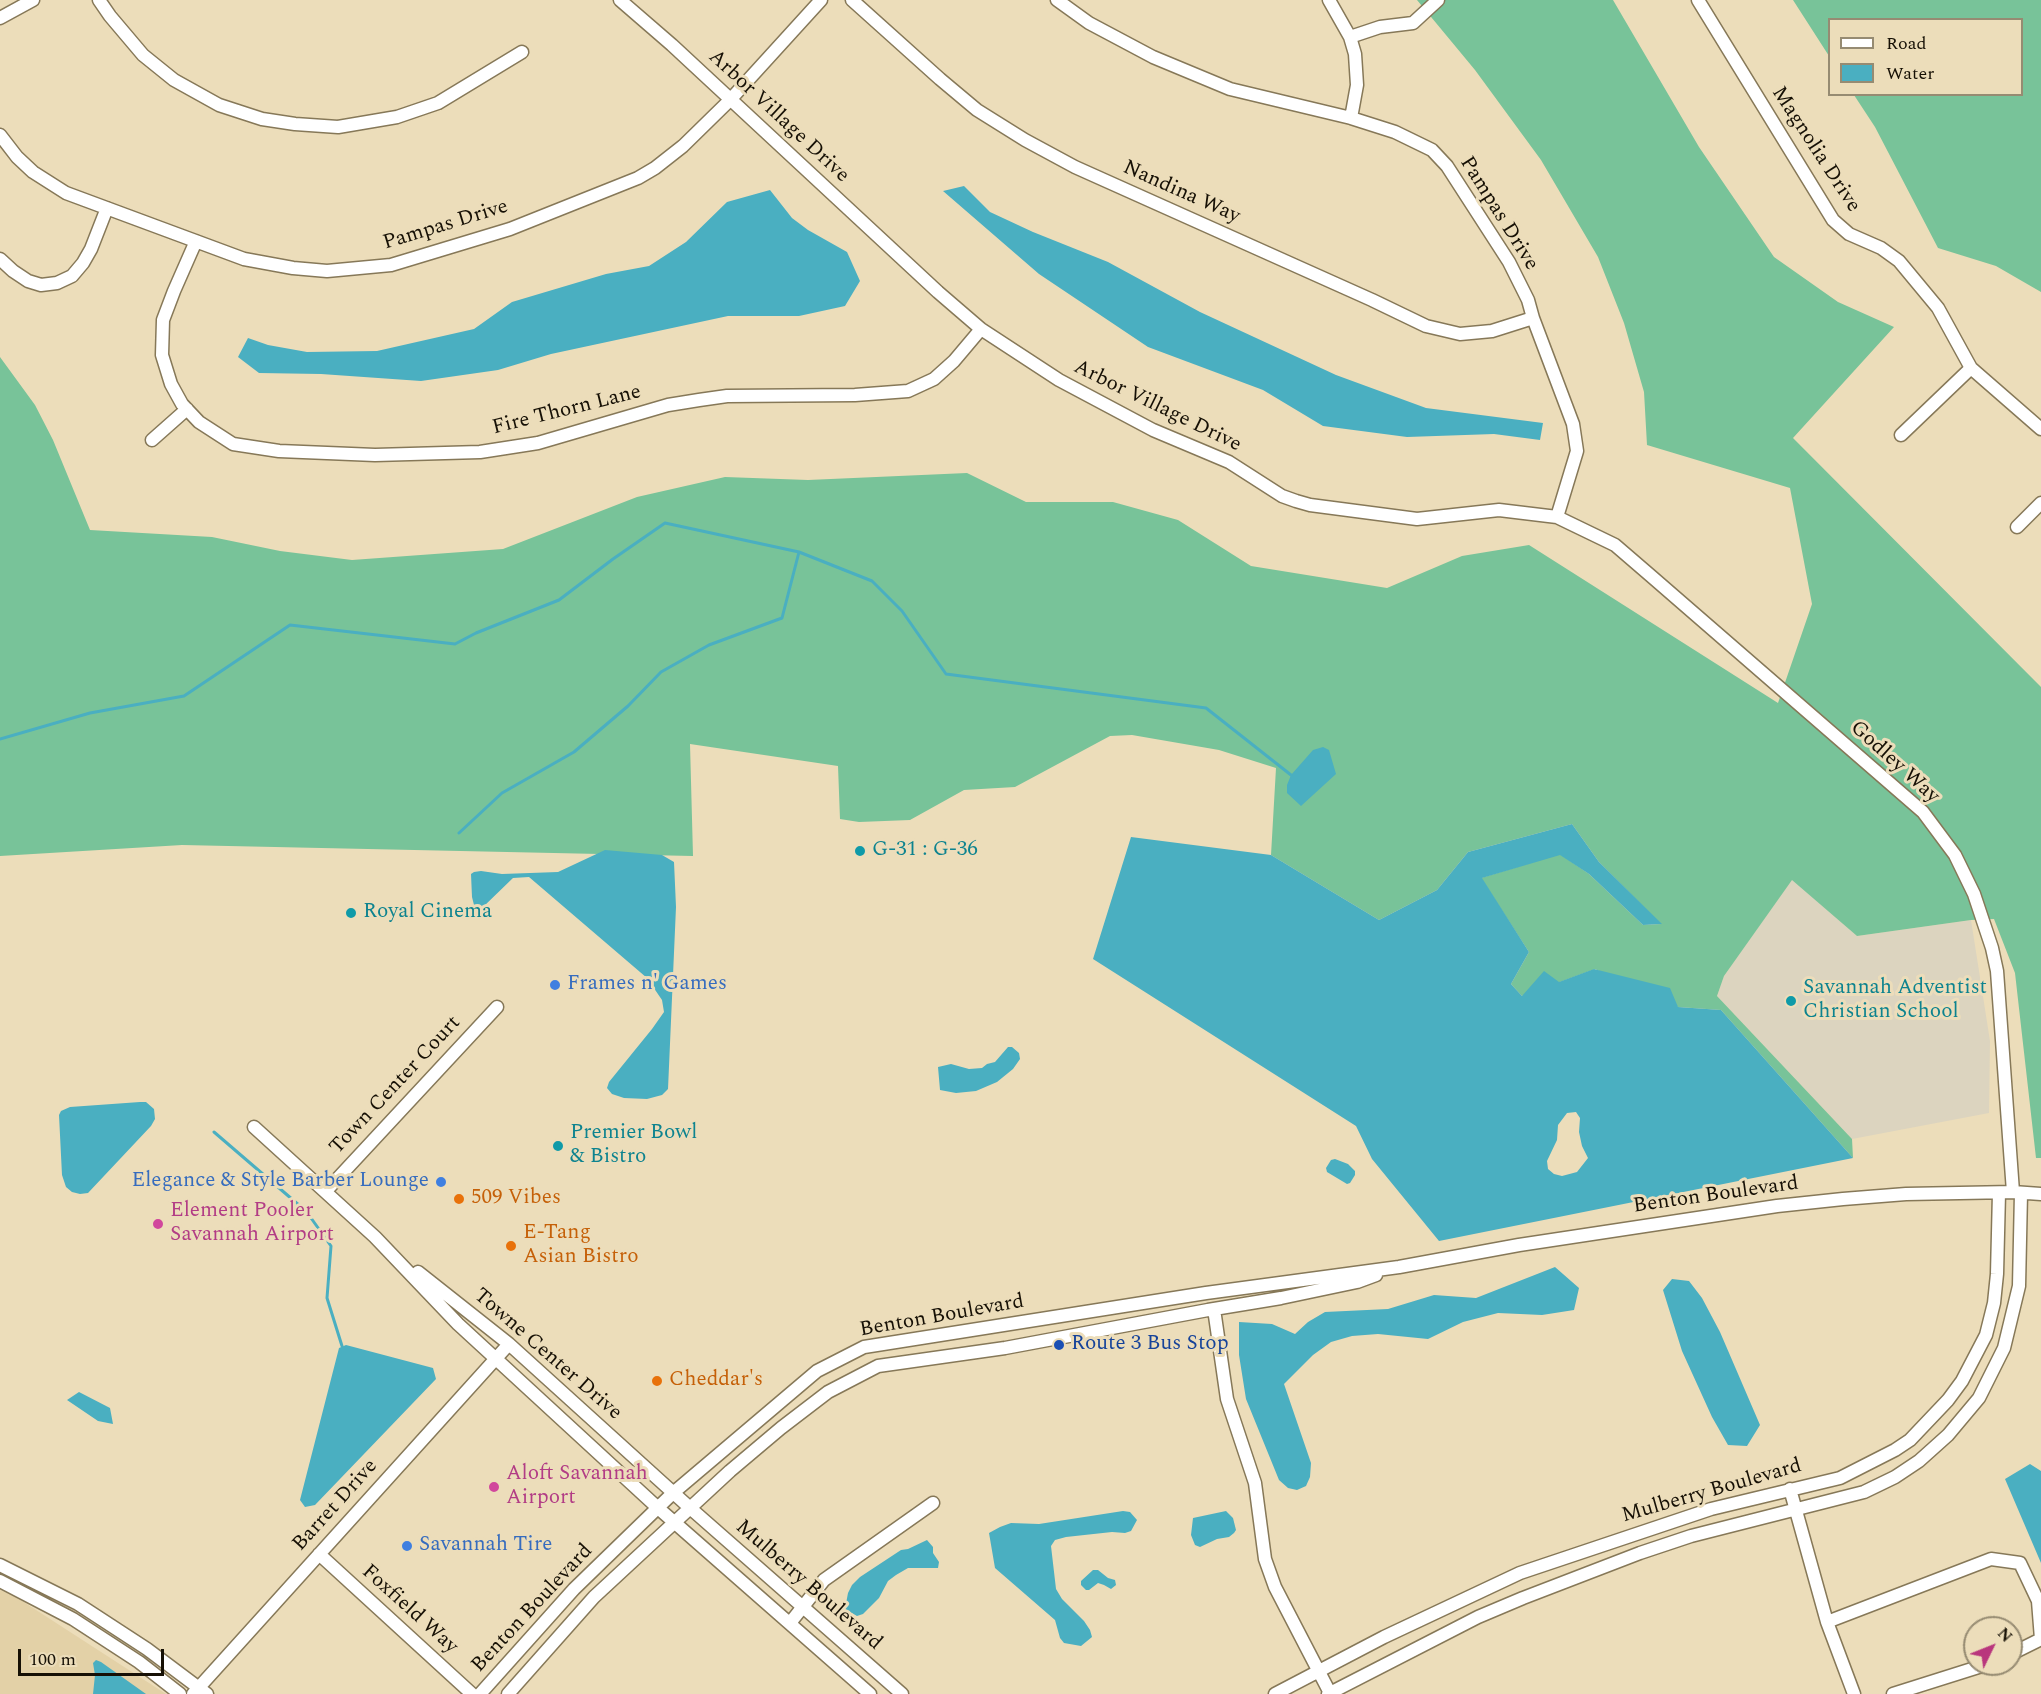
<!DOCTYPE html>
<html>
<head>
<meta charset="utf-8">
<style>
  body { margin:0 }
  #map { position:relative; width:2041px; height:1694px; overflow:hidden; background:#ecddba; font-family:Spectral,serif }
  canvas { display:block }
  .legend { position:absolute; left:1828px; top:18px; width:195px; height:78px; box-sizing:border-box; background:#ecddba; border:2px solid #968b72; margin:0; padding:8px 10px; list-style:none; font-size:18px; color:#161005 }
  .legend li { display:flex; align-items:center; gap:12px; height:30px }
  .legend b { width:30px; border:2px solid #968b72 }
  .north { position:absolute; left:1963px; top:1616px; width:60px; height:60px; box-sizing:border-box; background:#ecddba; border:2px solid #968b72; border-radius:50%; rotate:47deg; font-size:16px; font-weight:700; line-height:24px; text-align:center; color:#161005 }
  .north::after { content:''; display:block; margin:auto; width:21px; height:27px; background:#b9367d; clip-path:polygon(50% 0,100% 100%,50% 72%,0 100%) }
  .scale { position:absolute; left:18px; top:1649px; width:146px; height:27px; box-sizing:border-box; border:3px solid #161005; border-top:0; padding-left:8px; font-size:18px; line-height:21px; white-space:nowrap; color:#161005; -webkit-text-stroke:4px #ecddba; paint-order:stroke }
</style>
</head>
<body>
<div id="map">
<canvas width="2041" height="1694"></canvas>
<ul class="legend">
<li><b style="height:8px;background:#fff"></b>Road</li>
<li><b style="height:16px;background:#4aafc1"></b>Water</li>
</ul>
<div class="north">N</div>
<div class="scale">100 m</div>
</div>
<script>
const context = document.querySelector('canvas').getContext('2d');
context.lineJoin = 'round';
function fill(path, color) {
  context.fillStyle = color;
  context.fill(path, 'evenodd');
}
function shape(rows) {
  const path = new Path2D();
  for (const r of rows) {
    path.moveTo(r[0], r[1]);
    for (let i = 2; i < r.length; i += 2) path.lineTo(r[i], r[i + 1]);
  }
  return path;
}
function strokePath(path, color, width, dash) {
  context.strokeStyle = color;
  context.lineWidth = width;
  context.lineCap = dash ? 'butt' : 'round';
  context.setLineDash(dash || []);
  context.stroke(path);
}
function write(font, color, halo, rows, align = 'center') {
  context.font = font + ' Spectral,serif';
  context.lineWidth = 6;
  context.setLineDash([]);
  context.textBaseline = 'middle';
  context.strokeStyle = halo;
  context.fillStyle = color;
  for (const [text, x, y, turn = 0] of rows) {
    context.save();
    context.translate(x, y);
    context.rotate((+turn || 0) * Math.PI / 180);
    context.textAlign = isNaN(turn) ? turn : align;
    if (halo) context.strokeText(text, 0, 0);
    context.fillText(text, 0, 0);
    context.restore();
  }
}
fill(shape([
  [0,1590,16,1597,166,1694,0,1694]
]), '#e3d1a7');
fill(shape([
  [1792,879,1857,936,1971,920,1990,1041,1989,1113,1852,1139,1717,996,1724,976]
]), '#dcd4bf');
fill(shape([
  [1417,0,1613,0,1699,147,1774,257,1838,302,1894,327,1793,438,2041,687,2041,1158,2036,1158,2015,973,1994,919,1971,920,1857,936,1792,880,1724,976,1717,996,1852,1139,1853,1158,1721,1010,1678,1007,1595,969,1522,996,1511,984,1529,952,1481,878,1560,854,1589,874,1643,925,1661,924,1599,862,1572,824,1468,852,1437,890,1379,920,1271,855,1276,768,1219,750,1132,735,1110,736,1015,787,964,790,910,820,859,822,840,819,838,766,690,744,693,856,182,845,0,856,0,357,35,405,53,440,90,530,212,537,280,551,352,560,503,549,637,497,725,477,808,480,967,473,1026,502,1113,502,1178,520,1251,566,1387,588,1462,556,1529,545,1778,703,1812,604,1790,488,1647,445,1644,392,1624,323,1598,257,1541,160,1475,70],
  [1793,0,2041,0,2041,292,1996,266,1938,248,1875,127,1854,95,2022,94,2022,20,1830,20,1829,56]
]), '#78c399');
fill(shape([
  [964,186,990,212,1033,232,1108,262,1200,312,1336,375,1426,408,1543,423,1540,440,1494,434,1407,437,1323,426,1263,390,1148,347,1039,274,943,191],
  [770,190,792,218,808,230,847,252,860,281,845,306,799,316,728,316,551,354,498,370,421,381,321,374,259,373,238,357,248,338,268,345,307,352,377,351,474,329,512,302,606,274,649,266,686,242,727,202],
  [1323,747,1329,750,1336,774,1301,806,1287,793,1287,785,1291,775,1313,750],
  [1572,824,1599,862,1662,924,1643,925,1589,874,1560,855,1482,878,1529,952,1511,984,1522,996,1544,971,1559,982,1594,969,1670,988,1678,1007,1721,1010,1853,1158,1439,1241,1372,1159,1356,1126,1093,959,1131,837,1271,855,1379,920,1437,890,1468,852],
  [1576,1112,1580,1118,1579,1132,1582,1146,1588,1158,1577,1172,1562,1176,1554,1174,1548,1169,1547,1161,1557,1140,1558,1125,1567,1113],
  [605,850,662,855,674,862,676,907,668,1089,662,1095,647,1099,624,1098,612,1094,607,1088,609,1082,652,1029,664,1012,662,1000,647,978,529,877,513,878,482,908,474,905,472,897,471,874,474,872,481,871,502,874,558,872],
  [1008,1047,1012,1047,1019,1053,1020,1059,1013,1069,997,1082,976,1091,956,1093,940,1090,938,1067,951,1064,969,1069,982,1068,987,1064,995,1062],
  [140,1102,146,1102,154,1109,155,1119,151,1126,88,1193,80,1194,72,1192,66,1187,62,1175,59,1115,61,1111,70,1107],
  [1335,1159,1348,1164,1355,1171,1355,1175,1350,1183,1347,1184,1327,1172,1326,1168,1331,1160],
  [1555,1267,1579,1288,1574,1310,1542,1315,1498,1313,1463,1322,1428,1339,1378,1334,1352,1336,1331,1342,1313,1355,1284,1384,1311,1463,1310,1477,1306,1486,1297,1490,1288,1488,1279,1480,1246,1399,1239,1355,1239,1322,1272,1324,1295,1334,1308,1322,1325,1312,1388,1309,1434,1295,1476,1298],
  [1672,1279,1689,1281,1702,1298,1720,1332,1760,1425,1747,1446,1728,1445,1712,1417,1682,1351,1663,1290],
  [346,1345,433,1368,436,1379,315,1505,305,1507,300,1500,339,1348],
  [79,1392,110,1408,113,1424,98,1421,67,1400],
  [2030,1464,2041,1471,2041,1563,2005,1479],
  [1123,1511,1130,1512,1137,1520,1131,1531,1125,1533,1112,1532,1066,1537,1055,1540,1051,1546,1056,1589,1062,1599,1084,1621,1090,1630,1092,1637,1081,1646,1064,1643,1060,1638,1055,1620,995,1568,989,1533,1000,1527,1011,1523,1039,1524],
  [1226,1511,1233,1518,1236,1530,1234,1533,1229,1537,1217,1539,1200,1547,1195,1545,1191,1535,1193,1518],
  [927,1540,933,1547,933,1553,939,1562,938,1568,908,1568,896,1575,888,1581,879,1598,863,1614,857,1616,845,1609,848,1593,852,1585,860,1577,901,1550,908,1549],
  [1093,1570,1098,1570,1108,1578,1115,1580,1116,1585,1111,1589,1104,1585,1098,1583,1089,1590,1086,1590,1081,1585,1081,1581],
  [96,1660,101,1662,146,1694,93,1694,95,1675,93,1663]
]), '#4aafc1');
strokePath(shape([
  [799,552,872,581,902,611,946,674,1206,708,1291,775],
  [0,739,90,713,184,696,290,625,455,644,476,633,559,600,613,559,665,523,799,552,782,618,709,645,661,672,628,706,574,752,502,793,459,833],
  [214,1132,300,1206],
  [311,1218,331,1246,327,1298,342,1346]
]), '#4aafc1', 3);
const minor = shape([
  [99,0,110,16,143,55,174,80,219,105,262,119,295,124,338,127,397,117,438,103,522,52],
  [620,0,672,45,938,292,981,329,1059,380,1153,430,1229,462,1282,496,1296,501,1310,505,1417,519,1499,510,1557,517,1615,545,1651,576,1923,812,1955,855,1974,894,1992,948,1997,971,2013,1192],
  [852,0,940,79,977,110,1025,140,1075,167,1372,300,1426,326,1460,334,1492,331,1533,318],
  [1057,0,1089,23,1153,57,1230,89,1351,118,1395,132,1432,150,1447,166,1509,262,1528,300,1533,318,1573,424,1577,451,1557,517],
  [1329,0,1350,37,1355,54,1357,85,1351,118],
  [1698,0,1833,220,1849,234,1881,248,1899,261,1938,308,1971,368,2041,429],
  [0,18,33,0],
  [1350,37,1380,27,1413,23,1438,0],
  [0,135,17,157,33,172,66,193,244,259,293,268,327,271,391,265,510,229,638,178,655,168,683,146,730,100,821,0],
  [196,241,174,291,163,320,162,355,171,384,182,404,199,422,233,444,279,451,375,455,480,452,538,443,668,405,699,400,727,396,855,395,908,391,934,379,954,361,981,329],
  [0,259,13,271,28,281,41,285,57,283,72,276,83,263,91,249,107,208],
  [1901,435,1971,368],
  [152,440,187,409],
  [2017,527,2041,503],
  [254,1127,375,1237,458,1324,495,1358,658,1508,870,1694],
  [326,1191,497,1007],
  [418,1272,509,1344,689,1507,902,1694],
  [1214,1309,1227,1399,1255,1483,1265,1559,1275,1587,1330,1693],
  [1790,1489,1827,1622,1854,1694],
  [319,1554,472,1694],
  [0,1565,78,1604,147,1649,207,1694],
  [0,1581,73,1619,139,1662,180,1694],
  [1827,1622,1991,1559,2020,1563,2038,1601,2041,1639,2011,1654],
  [790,1623,824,1580,933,1503],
  [193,1694,509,1344],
  [480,1694,574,1589,673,1493,817,1371,864,1347,1206,1293,1399,1267,1519,1245,1777,1206,1843,1199,1906,1194,2013,1192,2041,1194],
  [508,1694,594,1597,730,1471,781,1428,828,1392,878,1366,1005,1348,1208,1310,1281,1298,1357,1282,1376,1275],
  [1275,1694,1384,1637,1520,1573,1711,1509,1840,1478,1895,1450,1910,1440,1948,1400,1962,1381,1986,1335,1994,1303,1997,1274,1999,1193],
  [1328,1694,1478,1617,1523,1598,1640,1553,1691,1536,1864,1492,1895,1477,1919,1461,1948,1435,1979,1398,2004,1348,2019,1286,2021,1193],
  [1893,1694,1988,1664]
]);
strokePath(minor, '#867858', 15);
strokePath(minor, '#fff', 12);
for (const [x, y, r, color] of [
  [860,851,6,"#0f9aa8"],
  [351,913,6,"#0f9aa8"],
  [555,985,6,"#3f7fe0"],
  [1791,1001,6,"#0f9aa8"],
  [558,1146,6,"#0f9aa8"],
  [441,1182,6,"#3f7fe0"],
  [459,1199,6,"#e8710a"],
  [158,1224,6,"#d1479c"],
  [511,1246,6,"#e8710a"],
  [1059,1345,6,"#1a4fb4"],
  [657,1381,6,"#e8710a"],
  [494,1487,6,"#d1479c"],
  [407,1546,6,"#3f7fe0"]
]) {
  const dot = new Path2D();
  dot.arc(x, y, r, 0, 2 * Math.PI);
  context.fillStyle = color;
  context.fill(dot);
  strokePath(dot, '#ecddba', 2);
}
write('21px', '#161005', '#ecddba', [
  ["Arbor Village Drive",778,117,43],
  ["Magnolia Drive",1815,150,57],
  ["Nandina Way",1181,193,24],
  ["Pampas Drive",1498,214,58],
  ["Pampas Drive",446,226,-17],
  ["Arbor Village Drive",1157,407,26],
  ["Fire Thorn Lane",567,411,-14],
  ["Godley Way",1894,763,42],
  ["Town Center Court",396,1086,-47],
  ["Benton Boulevard",1716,1196,-8],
  ["Benton Boulevard",942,1317,-10],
  ["Towne Center Drive",547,1355,41],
  ["Mulberry Boulevard",1712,1492,-16],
  ["Barret Drive",336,1506,-48],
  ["Mulberry Boulevard",808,1586,41],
  ["Benton Boulevard",533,1609,-47],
  ["Foxfield Way",409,1610,42]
]);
write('21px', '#0d838f', '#ecddba', [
  ["G-31 : G-36",872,851],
  ["Royal Cinema",363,913],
  ["Savannah Adventist",1803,989],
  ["Christian School",1803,1013],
  ["Premier Bowl",570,1134],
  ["& Bistro",570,1158]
], 'left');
write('21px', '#366cbe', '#ecddba', [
  ["Frames n' Games",567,985],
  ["Elegance & Style Barber Lounge",429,1182,"right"],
  ["Savannah Tire",419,1546]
], 'left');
write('21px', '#c56008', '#ecddba', [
  ["509 Vibes",471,1199],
  ["E-Tang",523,1234],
  ["Asian Bistro",523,1258],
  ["Cheddar's",669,1381]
], 'left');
write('21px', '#b23c85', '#ecddba', [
  ["Element Pooler",170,1212],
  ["Savannah Airport",170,1236],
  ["Aloft Savannah",506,1475],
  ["Airport",506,1499]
], 'left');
write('21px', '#164399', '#ecddba', [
  ["Route 3 Bus Stop",1071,1345]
], 'left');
</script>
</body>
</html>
